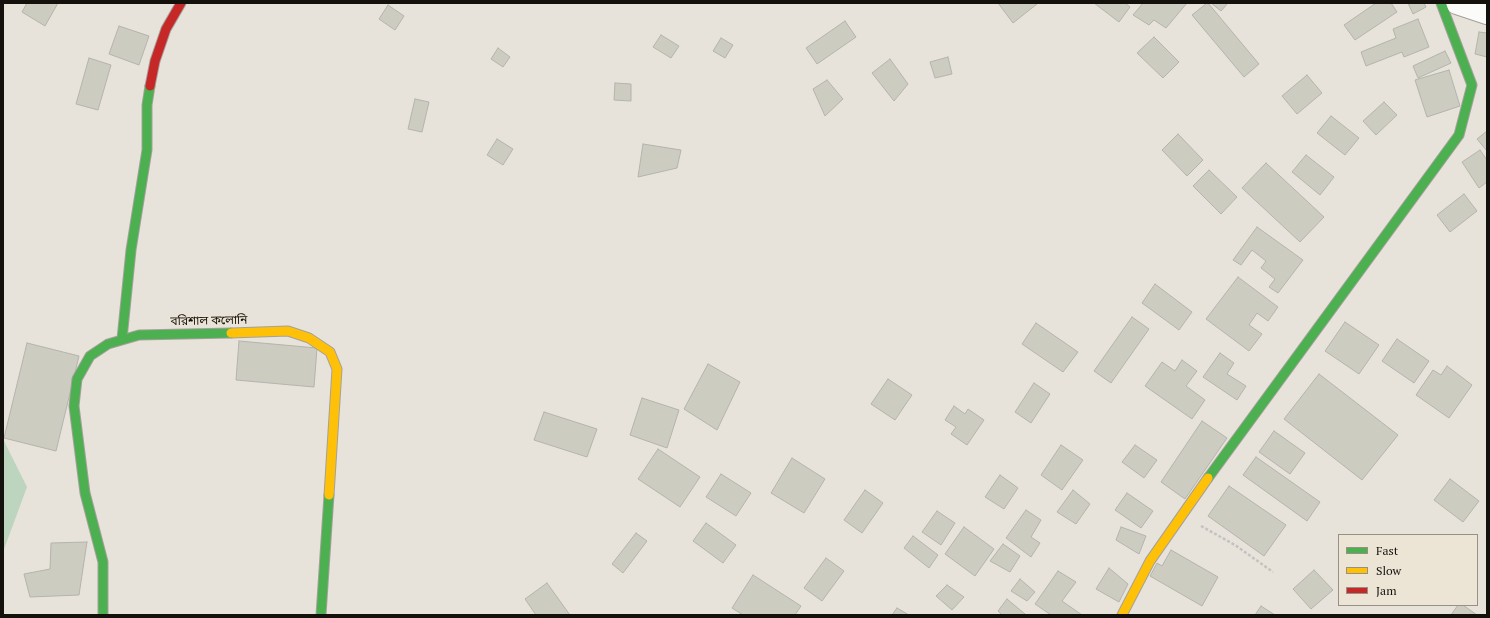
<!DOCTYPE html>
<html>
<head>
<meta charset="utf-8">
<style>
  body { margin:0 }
  #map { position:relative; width:1490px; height:618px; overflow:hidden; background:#e7e3db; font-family:"PT Serif",serif }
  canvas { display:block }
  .frame { position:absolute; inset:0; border:4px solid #14110c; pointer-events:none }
  .legend { position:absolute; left:1338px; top:534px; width:140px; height:72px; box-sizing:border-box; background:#ece5d6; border:1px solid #969085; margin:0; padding:5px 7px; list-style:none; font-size:12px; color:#14110c }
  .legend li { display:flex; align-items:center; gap:8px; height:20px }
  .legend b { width:20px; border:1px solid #969085 }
</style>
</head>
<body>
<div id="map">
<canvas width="1490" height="618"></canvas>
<div class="frame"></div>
<ul class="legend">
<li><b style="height:5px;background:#4caf50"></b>Fast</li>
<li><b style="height:5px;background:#ffc107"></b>Slow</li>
<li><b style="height:5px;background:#c62828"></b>Jam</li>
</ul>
</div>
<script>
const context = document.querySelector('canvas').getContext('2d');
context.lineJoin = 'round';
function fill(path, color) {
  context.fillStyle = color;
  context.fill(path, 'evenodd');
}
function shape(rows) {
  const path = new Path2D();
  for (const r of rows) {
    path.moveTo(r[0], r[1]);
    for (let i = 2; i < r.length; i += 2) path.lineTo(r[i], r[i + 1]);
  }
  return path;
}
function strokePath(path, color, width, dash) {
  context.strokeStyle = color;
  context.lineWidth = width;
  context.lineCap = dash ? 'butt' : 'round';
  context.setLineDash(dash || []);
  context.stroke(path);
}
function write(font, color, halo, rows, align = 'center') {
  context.font = font + ' "PT Serif","Noto Sans Bengali",serif';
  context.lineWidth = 3;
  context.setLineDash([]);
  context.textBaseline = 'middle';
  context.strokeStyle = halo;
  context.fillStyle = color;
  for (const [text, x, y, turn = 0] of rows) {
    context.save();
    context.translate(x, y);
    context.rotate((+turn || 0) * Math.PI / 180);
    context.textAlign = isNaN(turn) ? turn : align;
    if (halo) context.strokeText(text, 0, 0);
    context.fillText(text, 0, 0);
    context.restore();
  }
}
fill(shape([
  [3,439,27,487,3,552]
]), '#bdd4be');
const building = shape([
  [27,3,58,3,45,26,22,12,27,3],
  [998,3,1036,3,1037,4,1013,23,998,3],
  [1094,3,1125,3,1130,7,1119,22,1094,3],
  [1143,3,1187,3,1166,28,1154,20,1149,25,1133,15,1143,3],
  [1207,3,1208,3,1259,64,1244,77,1192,15,1207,3],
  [1211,3,1228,3,1221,11,1211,3],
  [1376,3,1391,3,1397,12,1355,40,1344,25,1376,3],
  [1408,3,1424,3,1426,7,1413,14,1408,3],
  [388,5,404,16,395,30,379,19,388,5],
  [1418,19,1429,47,1404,57,1402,52,1366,66,1361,52,1396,38,1393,29,1418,19],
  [845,21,856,37,817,64,806,48,845,21],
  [119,26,149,36,139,65,109,54,119,26],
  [1479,32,1487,33,1487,57,1475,54,1479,32],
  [661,35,679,46,671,58,653,47,661,35],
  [1154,37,1179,62,1163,78,1137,53,1154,37],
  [721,38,733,45,725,58,713,51,721,38],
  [498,48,510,57,503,67,491,59,498,48],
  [1445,51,1451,63,1418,78,1413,66,1445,51],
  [948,57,952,74,935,78,930,62,948,57],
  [89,58,111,65,98,110,76,104,89,58],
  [890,59,908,84,894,101,872,73,890,59],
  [1449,70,1460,106,1427,117,1415,80,1449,70],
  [1307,75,1322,93,1297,114,1282,96,1307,75],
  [827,80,843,99,825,116,813,89,827,80],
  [615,83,631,84,631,101,614,100,615,83],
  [415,99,429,102,422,132,408,129,415,99],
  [1384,102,1397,115,1376,135,1363,121,1384,102],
  [1331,116,1359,138,1345,155,1317,133,1331,116],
  [1487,131,1487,151,1477,139,1487,131],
  [1178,134,1203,160,1187,176,1162,150,1178,134],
  [497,139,513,149,503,165,487,155,497,139],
  [643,144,681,150,677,168,638,177,643,144],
  [1480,150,1487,160,1487,182,1479,188,1462,162,1480,150],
  [1306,155,1334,177,1320,195,1292,172,1306,155],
  [1266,163,1324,217,1300,242,1242,188,1266,163],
  [1209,170,1237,197,1221,214,1193,186,1209,170],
  [1464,194,1477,211,1450,232,1437,215,1464,194],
  [1257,227,1303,260,1278,293,1269,287,1275,279,1261,268,1266,261,1252,250,1241,265,1233,260,1257,227],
  [1238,277,1278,307,1268,321,1257,313,1249,325,1262,334,1249,351,1206,319,1238,277],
  [1155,284,1192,312,1179,330,1142,303,1155,284],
  [1132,317,1149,329,1111,383,1094,371,1132,317],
  [1345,322,1379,345,1359,374,1325,351,1345,322],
  [1036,323,1078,352,1063,372,1022,344,1036,323],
  [1397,339,1429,361,1414,383,1382,361,1397,339],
  [239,341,317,348,314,387,236,380,239,341],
  [27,343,79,356,56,451,4,438,27,343],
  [1220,353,1234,363,1227,374,1246,386,1237,400,1203,377,1220,353],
  [1182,360,1197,371,1186,386,1205,400,1192,419,1145,386,1162,362,1175,371,1182,360],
  [708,364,740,382,717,430,684,409,708,364],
  [1447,366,1472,385,1449,418,1416,395,1433,370,1441,375,1447,366],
  [1319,374,1398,435,1362,480,1284,419,1319,374],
  [888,379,912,395,895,420,871,404,888,379],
  [1034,383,1050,394,1031,423,1015,412,1034,383],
  [642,398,679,410,667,448,630,435,642,398],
  [954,406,965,414,968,409,984,420,967,445,951,434,956,427,945,420,954,406],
  [544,412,597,429,587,457,534,440,544,412],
  [1202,421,1227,438,1185,499,1161,482,1202,421],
  [1274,431,1305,453,1290,474,1259,452,1274,431],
  [1061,445,1083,460,1062,490,1041,475,1061,445],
  [1135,445,1157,460,1144,478,1122,462,1135,445],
  [658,449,700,477,680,507,638,479,658,449],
  [1256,457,1320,502,1307,521,1243,475,1256,457],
  [792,458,825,479,804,513,771,493,792,458],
  [721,474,751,493,736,516,706,497,721,474],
  [1000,475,1018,488,1004,509,985,497,1000,475],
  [1450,479,1479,501,1463,522,1434,500,1450,479],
  [1229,486,1286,525,1264,556,1208,516,1229,486],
  [865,490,883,503,862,533,844,520,865,490],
  [1073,490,1090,504,1076,524,1057,512,1073,490],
  [1127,493,1153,511,1141,528,1115,510,1127,493],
  [1026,510,1041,520,1031,537,1040,543,1031,557,1006,538,1026,510],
  [937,511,955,523,941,545,922,532,937,511],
  [706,523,736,545,723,563,693,541,706,523],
  [964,527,994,549,975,576,945,554,964,527],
  [1121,527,1146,536,1139,554,1116,540,1121,527],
  [636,533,647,541,623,573,612,564,636,533],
  [913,536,938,555,929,568,904,548,913,536],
  [87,542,79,595,30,597,24,574,50,569,51,543,87,542],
  [1003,544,1020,556,1010,572,990,561,1003,544],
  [1171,550,1218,577,1202,606,1150,576,1157,563,1162,566,1171,550],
  [826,558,844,571,822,601,804,588,826,558],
  [1109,568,1128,584,1119,602,1096,589,1109,568],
  [1314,570,1333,590,1311,609,1293,589,1314,570],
  [1058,571,1076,582,1062,601,1082,615,1051,615,1035,604,1058,571],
  [753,575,801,606,795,615,743,615,732,608,753,575],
  [1020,579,1035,592,1027,601,1011,591,1020,579],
  [547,583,570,615,536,615,525,599,547,583],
  [947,585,964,597,952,610,936,596,947,585],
  [1007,599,1025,614,1024,615,1002,615,998,611,1007,599],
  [1458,605,1463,605,1477,615,1451,615,1458,605],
  [1261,606,1275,615,1255,615,1261,606],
  [897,608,909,615,892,615,897,608]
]);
fill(building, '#ccccc1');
strokePath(building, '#b4b3ad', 1);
const street = shape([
  [1457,3,1487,13]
]);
const fast = shape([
  [122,339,131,250,147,150,147,105,150,86],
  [1208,478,1459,135,1472,85,1441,3],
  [103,615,103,562,85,493,74,406,77,379,90,356,108,344,139,335,231,333],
  [321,615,329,495]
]);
const slow = shape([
  [231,333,288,331,309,338,330,352,337,369,329,495],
  [1122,615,1150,561,1208,478]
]);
const jam = shape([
  [150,86,155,61,166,29,181,3]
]);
strokePath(street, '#a4a19b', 24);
strokePath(fast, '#a4a19b', 11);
strokePath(slow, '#a4a19b', 11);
strokePath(jam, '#a4a19b', 11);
strokePath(shape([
  [1201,526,1235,545,1273,572]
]), '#c4c3c0', 2.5, [3, 2]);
strokePath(street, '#fbfbfa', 22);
strokePath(fast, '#4caf50', 9);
strokePath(slow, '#ffc107', 9);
strokePath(jam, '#c62828', 9);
write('12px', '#14110c', '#ece5d6', [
  ["বরিশাল কলোনি",209,321,-1]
]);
</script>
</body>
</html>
